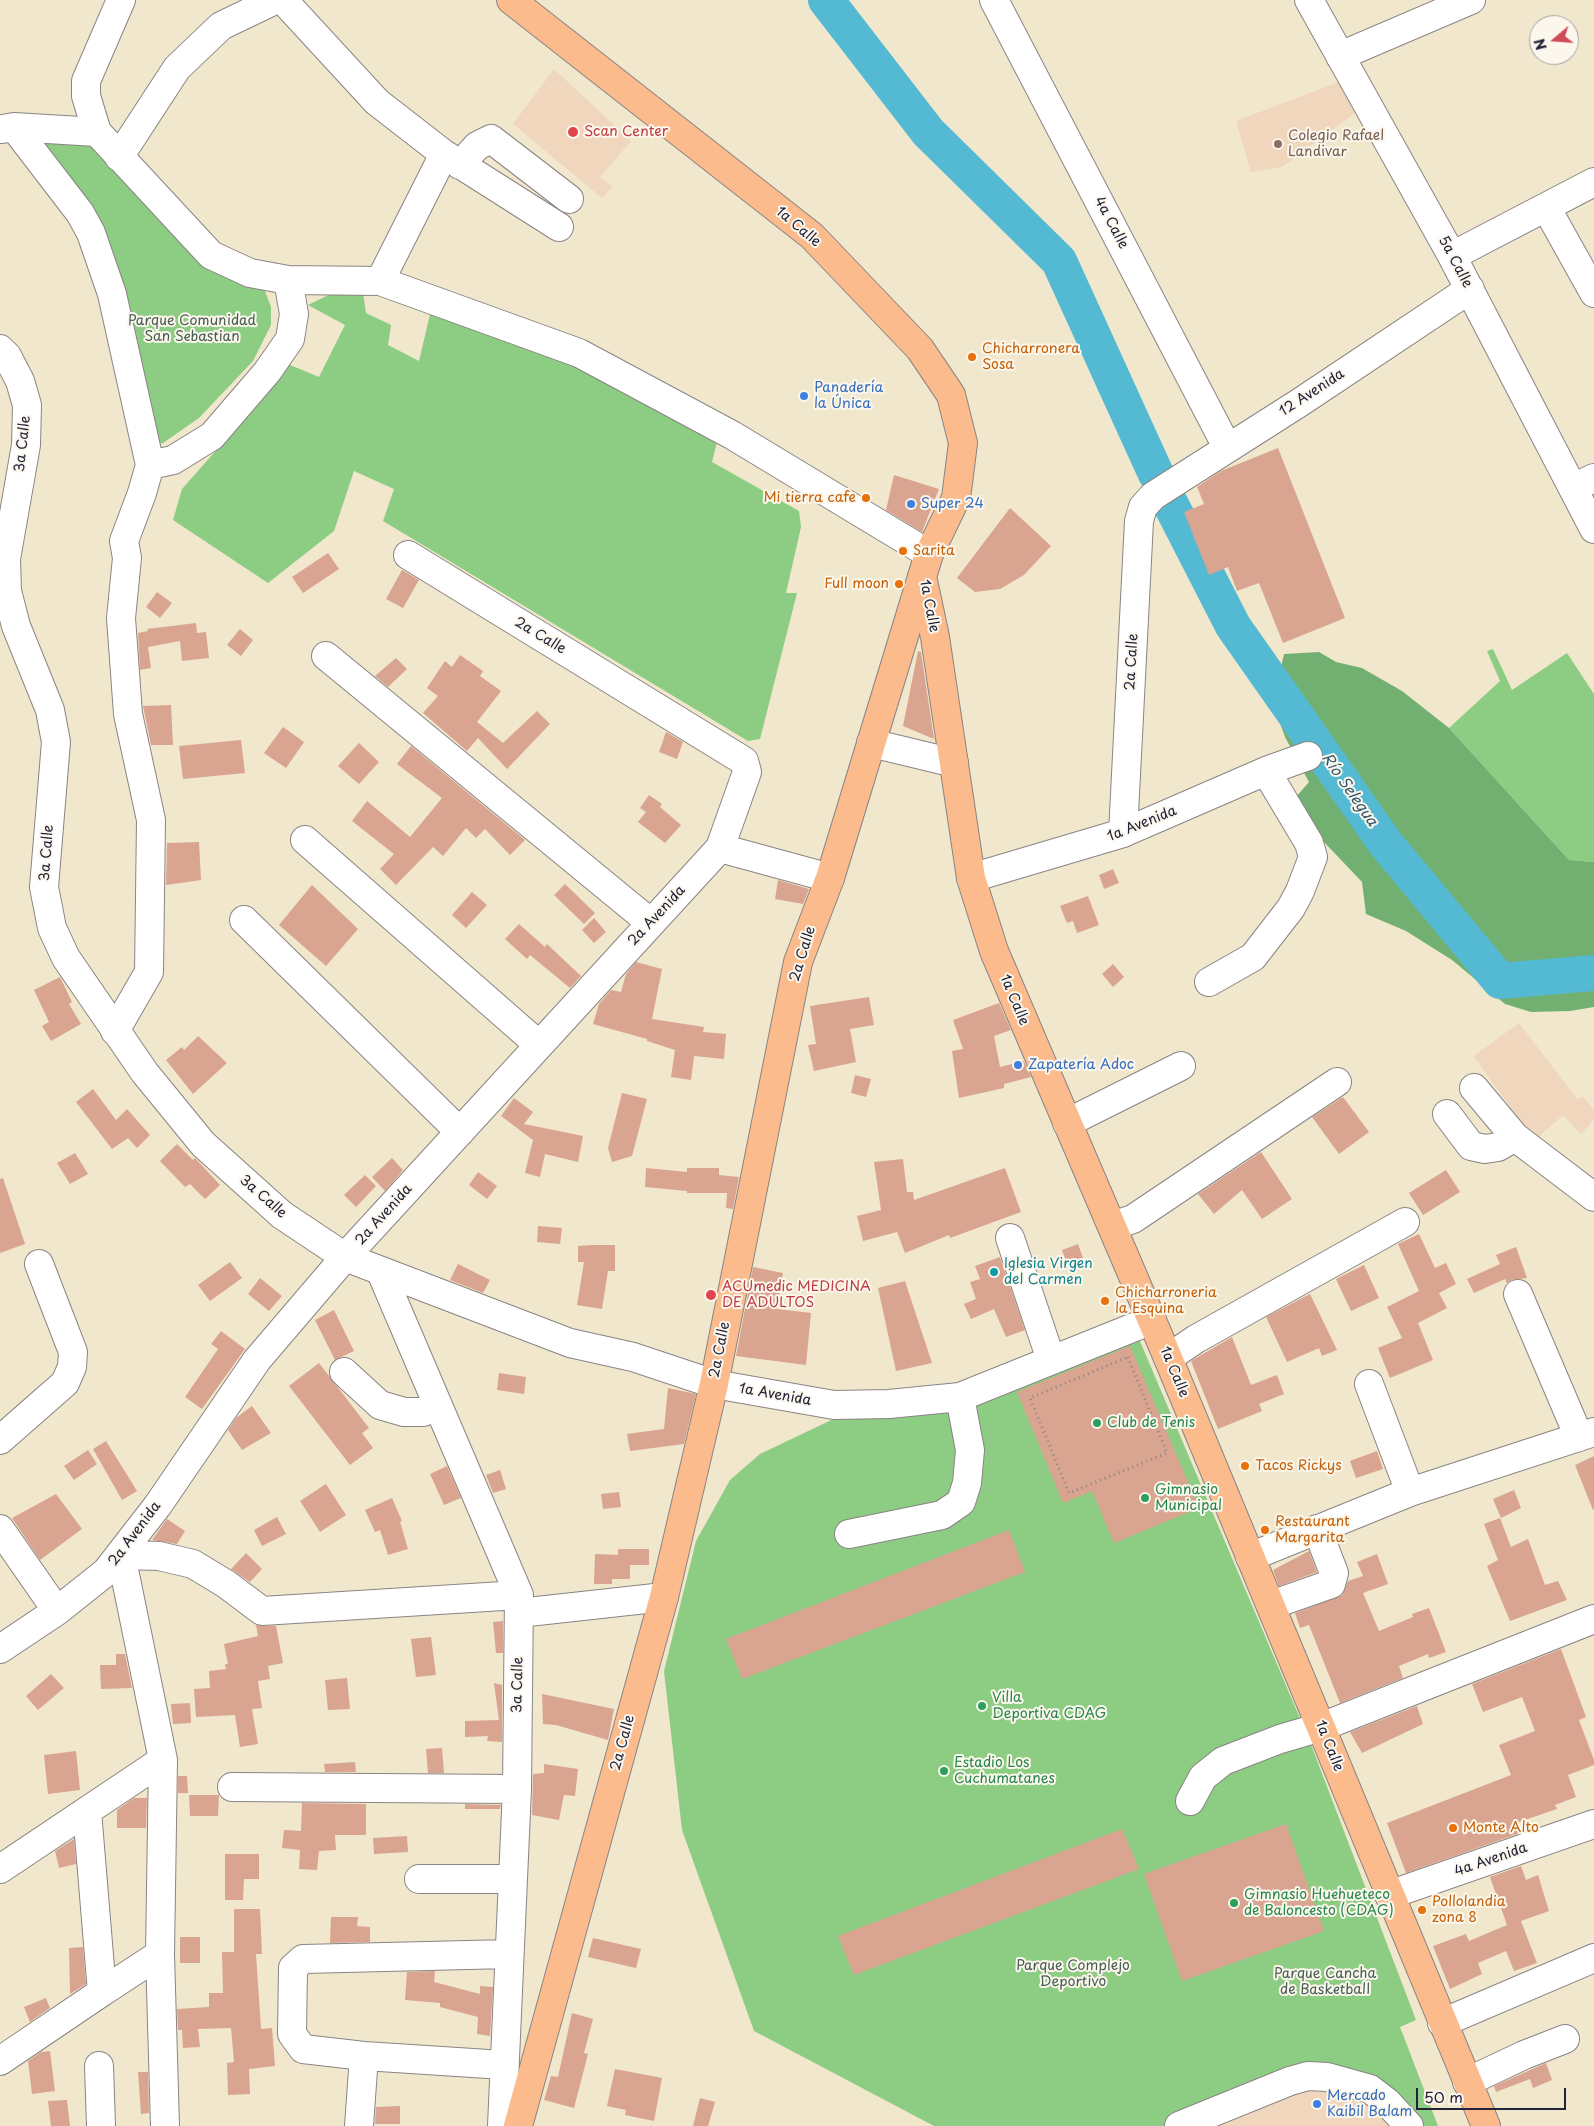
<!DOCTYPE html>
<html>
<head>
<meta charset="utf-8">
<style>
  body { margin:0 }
  #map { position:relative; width:1594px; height:2126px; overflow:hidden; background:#f1e7cd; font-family:"Playpen Sans",sans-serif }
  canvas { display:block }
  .north { position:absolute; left:1529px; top:15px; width:50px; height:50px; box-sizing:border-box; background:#fbf7ec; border:1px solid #a4a2a5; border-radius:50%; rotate:252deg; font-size:14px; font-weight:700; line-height:20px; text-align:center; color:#22223b }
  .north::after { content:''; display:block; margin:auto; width:18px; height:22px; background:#d1495b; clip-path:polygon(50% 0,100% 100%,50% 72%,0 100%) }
  .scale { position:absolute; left:1416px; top:2088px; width:150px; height:22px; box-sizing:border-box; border:2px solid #22223b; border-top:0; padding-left:6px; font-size:15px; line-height:18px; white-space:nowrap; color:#22223b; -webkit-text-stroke:4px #fbf7ec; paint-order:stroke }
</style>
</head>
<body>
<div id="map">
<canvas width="1594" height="2126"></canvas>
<div class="north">N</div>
<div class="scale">50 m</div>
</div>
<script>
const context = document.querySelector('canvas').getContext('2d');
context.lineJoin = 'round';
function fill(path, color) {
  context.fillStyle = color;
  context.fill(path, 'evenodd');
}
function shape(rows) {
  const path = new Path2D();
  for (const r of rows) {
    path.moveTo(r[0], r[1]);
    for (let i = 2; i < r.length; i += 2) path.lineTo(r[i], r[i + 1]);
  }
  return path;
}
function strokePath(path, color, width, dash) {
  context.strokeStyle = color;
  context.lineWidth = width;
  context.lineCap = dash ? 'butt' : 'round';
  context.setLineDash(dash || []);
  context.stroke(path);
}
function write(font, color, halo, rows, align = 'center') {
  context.font = font + ' "Playpen Sans",sans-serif';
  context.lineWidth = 4;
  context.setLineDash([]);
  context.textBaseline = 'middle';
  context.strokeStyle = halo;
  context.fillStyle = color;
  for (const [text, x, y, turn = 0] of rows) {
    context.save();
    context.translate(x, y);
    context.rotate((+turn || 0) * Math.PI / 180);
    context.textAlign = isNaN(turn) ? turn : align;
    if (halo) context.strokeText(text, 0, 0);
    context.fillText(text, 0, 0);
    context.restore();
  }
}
fill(shape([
  [554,69,631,141,600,177,612,187,602,198,513,124],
  [1339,82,1355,113,1282,167,1251,172,1236,121],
  [1519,1023,1577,1099,1583,1097,1594,1110,1594,1119,1581,1134,1563,1115,1534,1141,1474,1056],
  [1322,2084,1364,2098,1402,2126,1203,2126]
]), '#efd6bc');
fill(shape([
  [20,128,94,132,265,291,271,307,271,325,253,361,199,418,163,443,156,443,118,292],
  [361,279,366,313,391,325,388,345,419,361,435,293,720,430,712,462,799,511,801,527,786,593,797,593,760,739,748,741,383,521,394,489,354,471,334,531,268,583,173,520,182,489,228,437,278,360,319,377,345,325,308,305],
  [1493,649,1512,690,1567,653,1594,694,1594,862,1569,860,1449,728,1500,681,1487,651],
  [1131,1320,1310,1742,1416,2020,1400,2027,1438,2126,1402,2126,1387,2110,1322,2084,1203,2126,934,2126,754,2031,682,1830,664,1671,696,1541,730,1480,760,1454,844,1414,962,1398]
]), '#8dcc83');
fill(shape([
  [1319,652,1336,662,1362,668,1402,691,1449,728,1569,860,1594,862,1594,1007,1570,1011,1531,1012,1505,1004,1452,960,1406,931,1366,914,1362,882,1323,841,1298,835,1296,797,1309,782,1285,737,1273,703,1284,654]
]), '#72b071');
strokePath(shape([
  [826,0,928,132,1059,261,1156,474],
  [1170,503,1233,626,1386,844,1500,981,1594,973]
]), '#54bad3', 36);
fill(shape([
  [1278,448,1345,618,1283,643,1259,583,1237,591,1228,567,1209,575,1184,512,1204,504,1197,487,1221,471],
  [894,475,939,489,922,532,886,510],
  [1010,508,1051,546,1024,575,1000,589,975,592,957,578],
  [328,553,339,569,303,593,292,577],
  [402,570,419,580,403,608,386,599],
  [157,592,172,603,160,618,146,607],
  [196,623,197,633,206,632,209,658,182,661,180,641,148,647,151,668,140,670,138,633,148,631,147,629],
  [240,629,253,640,241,656,227,645],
  [918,651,921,652,934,739,903,726],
  [460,655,483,671,480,676,501,691,477,722,503,743,537,711,550,724,507,769,478,738,467,751,423,713,438,696,427,688,445,661,452,667],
  [396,658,407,669,388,687,375,676],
  [171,705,173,745,151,745,143,706],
  [283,727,304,742,286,768,264,753],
  [666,732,683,742,677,759,659,752],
  [241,740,245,773,183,779,179,746],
  [359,743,379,762,359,784,338,766],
  [411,746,525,840,510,855,485,829,476,838,466,828,443,856,433,847,396,885,380,869,394,854,352,821,367,801,410,837,442,798,397,764],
  [649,795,662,804,660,807,681,825,665,843,638,822,646,812,640,808],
  [199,842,201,880,166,885,167,843],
  [1113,869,1119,883,1104,889,1099,875],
  [778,880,809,889,803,904,775,899],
  [565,884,595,913,584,924,554,895],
  [312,885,358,929,326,966,279,925],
  [472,892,487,905,466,928,452,915],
  [1088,896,1099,925,1077,933,1073,921,1067,923,1060,906],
  [594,918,606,932,594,943,582,930],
  [519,924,545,947,547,944,581,976,570,988,530,955,527,959,505,939],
  [636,962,662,969,652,1019,704,1027,703,1032,726,1034,724,1059,694,1056,691,1080,671,1077,675,1050,647,1041,647,1039,593,1024,599,1004,611,990,621,992,626,974],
  [1113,964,1124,977,1113,987,1102,974],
  [60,977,72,1002,69,1004,81,1024,51,1041,42,1026,49,1022,34,990],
  [869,997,874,1025,850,1029,856,1062,814,1071,808,1045,816,1044,810,1006],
  [999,1003,1011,1030,994,1036,1000,1067,1024,1061,1031,1077,1004,1084,1004,1088,959,1098,952,1051,963,1049,953,1020],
  [198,1036,227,1063,193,1094,166,1060,182,1047,184,1050],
  [855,1075,871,1079,866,1097,851,1093],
  [93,1089,116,1120,127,1109,150,1135,137,1148,128,1138,112,1149,76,1102],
  [622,1093,647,1099,632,1156,612,1162,608,1148],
  [1343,1097,1369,1132,1339,1154,1312,1117],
  [514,1098,533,1112,524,1124,583,1136,578,1162,545,1154,540,1177,525,1173,533,1140,501,1116],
  [177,1144,193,1160,195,1158,220,1185,205,1199,190,1184,185,1187,160,1161],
  [1261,1152,1292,1199,1262,1219,1242,1190,1214,1214,1198,1194],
  [75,1153,88,1174,70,1184,57,1163],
  [392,1158,403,1170,385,1191,372,1177],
  [903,1159,907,1192,913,1192,914,1200,1005,1168,1021,1212,950,1238,949,1235,905,1253,897,1232,863,1241,857,1216,881,1210,874,1162],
  [646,1168,687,1172,687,1168,719,1168,719,1175,739,1177,733,1209,726,1208,727,1193,687,1193,687,1191,645,1187],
  [1446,1170,1460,1192,1423,1215,1409,1193],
  [478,1172,497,1186,487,1199,469,1185],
  [365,1175,376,1186,356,1207,344,1195],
  [3,1178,25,1244,0,1253,0,1179],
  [538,1226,562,1228,560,1244,537,1242],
  [1419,1234,1435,1268,1446,1263,1456,1284,1439,1293,1447,1308,1418,1323,1433,1360,1390,1378,1378,1348,1402,1338,1387,1307,1419,1291,1398,1244],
  [1078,1244,1083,1258,1067,1264,1062,1250],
  [592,1245,615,1245,615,1271,608,1271,602,1309,577,1305,584,1262,578,1262,578,1246],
  [1516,1247,1527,1278,1512,1280,1507,1283,1505,1279,1474,1293,1467,1279,1500,1264,1496,1255],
  [1000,1257,1025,1330,1006,1337,994,1309,971,1319,964,1304,976,1299,970,1282,980,1279,975,1266],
  [230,1262,242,1278,210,1301,198,1285],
  [458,1264,490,1280,483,1293,450,1280],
  [1364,1265,1379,1298,1351,1311,1336,1279],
  [753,1267,783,1273,777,1309,811,1313,806,1365,736,1356],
  [260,1278,282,1296,269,1311,248,1294],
  [905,1281,932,1363,896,1371,878,1288],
  [1310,1294,1337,1350,1322,1356,1319,1348,1287,1362,1266,1317],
  [334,1310,354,1351,335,1360,315,1320],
  [221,1331,245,1349,202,1409,185,1397,218,1349,211,1344],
  [1232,1337,1251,1385,1277,1375,1284,1394,1259,1404,1262,1411,1218,1429,1191,1361],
  [1130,1346,1199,1508,1114,1543,1092,1491,1063,1503,1017,1392],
  [319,1363,369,1428,362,1433,373,1448,350,1465,289,1386],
  [499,1373,526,1377,524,1394,497,1390],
  [668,1388,696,1394,684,1444,630,1451,627,1434,664,1429],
  [252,1406,271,1433,242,1450,228,1430,236,1418],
  [106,1441,137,1491,122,1500,93,1449],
  [88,1450,97,1464,74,1480,64,1466],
  [1377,1451,1383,1469,1356,1478,1350,1461],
  [1594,1456,1594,1510,1593,1510,1575,1465],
  [447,1466,461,1498,444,1505,430,1474],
  [500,1470,506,1489,493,1493,486,1475],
  [326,1484,346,1515,320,1532,300,1501],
  [1514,1490,1521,1508,1501,1518,1493,1499],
  [619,1492,621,1507,603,1509,601,1494],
  [56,1494,82,1529,40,1560,12,1518],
  [392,1498,402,1521,400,1522,408,1549,388,1555,380,1530,375,1532,365,1510],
  [277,1517,286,1534,262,1546,254,1530],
  [1500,1518,1511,1547,1528,1539,1545,1585,1558,1581,1567,1600,1510,1621,1487,1566,1498,1560,1484,1524],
  [167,1519,185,1531,177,1544,152,1540],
  [1009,1530,1025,1572,742,1679,726,1639],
  [618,1549,649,1549,649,1565,630,1565,630,1579,612,1579,612,1584,594,1584,595,1554,618,1555],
  [1309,1551,1317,1572,1279,1586,1273,1570],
  [246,1553,262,1569,250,1582,231,1569],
  [1377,1554,1388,1584,1363,1593,1379,1631,1413,1617,1412,1614,1429,1608,1446,1652,1429,1658,1428,1654,1399,1666,1403,1678,1340,1703,1309,1625,1300,1628,1295,1613,1342,1595,1348,1581,1363,1576,1357,1562],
  [503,1621,503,1653,496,1653,493,1622],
  [256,1625,276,1626,283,1663,268,1666,270,1679,258,1681,262,1708,252,1709,258,1744,240,1747,235,1715,196,1717,194,1689,210,1688,209,1671,226,1669,225,1664,228,1664,224,1644,258,1636],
  [431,1637,436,1675,416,1677,411,1639],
  [1561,1649,1586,1717,1579,1720,1594,1760,1594,1765,1568,1775,1576,1797,1555,1805,1557,1809,1516,1823,1520,1833,1406,1873,1387,1823,1511,1775,1499,1745,1535,1731,1522,1697,1483,1712,1472,1684],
  [116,1654,125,1654,132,1688,101,1689,100,1665,116,1665],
  [51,1674,64,1688,38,1710,26,1696],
  [347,1678,350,1709,328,1710,325,1680],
  [494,1683,502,1685,502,1742,487,1741,488,1736,465,1737,465,1721,499,1720],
  [542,1694,614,1709,608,1740,556,1725,543,1724],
  [190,1703,191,1723,173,1724,171,1704],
  [1417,1706,1423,1724,1362,1753,1350,1732],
  [442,1748,444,1773,428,1773,426,1749],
  [76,1751,80,1790,48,1794,44,1755],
  [355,1762,356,1772,325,1772,324,1764],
  [544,1764,578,1769,575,1796,564,1795,559,1820,532,1815,533,1774,544,1773],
  [178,1776,187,1776,188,1793,178,1793],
  [189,1795,219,1795,218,1816,190,1816],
  [134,1798,147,1798,146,1828,117,1828,117,1810],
  [302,1803,366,1804,366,1835,335,1835,336,1850,319,1851,317,1870,299,1869,300,1850,282,1848,284,1830,301,1831],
  [465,1804,501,1805,500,1809,465,1809],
  [1286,1824,1324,1931,1182,1981,1144,1874],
  [1122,1829,1139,1869,854,1975,838,1936],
  [407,1836,408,1852,374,1854,373,1838],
  [74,1839,76,1864,59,1868,55,1851],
  [225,1854,259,1854,259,1879,244,1879,243,1900,225,1900],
  [1521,1866,1526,1880,1538,1875,1549,1911,1521,1921,1537,1963,1514,1971,1506,1951,1478,1963,1482,1974,1450,1989,1433,1946,1466,1934,1469,1941,1507,1925,1490,1877],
  [234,1909,260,1909,262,1954,256,1954,261,2029,272,2028,275,2066,249,2069,250,2094,228,2095,227,2063,234,2062,231,2028,198,2029,200,2047,183,2048,182,2030,178,2030,177,2009,209,2007,209,1993,223,1993,222,1952,234,1952],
  [331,1917,358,1917,357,1926,370,1927,370,1942,330,1943],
  [180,1937,200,1937,200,1963,180,1963],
  [593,1938,641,1949,636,1968,588,1957],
  [83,1947,86,1984,70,1994,69,1948],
  [435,1971,434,1982,480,1994,480,1986,493,1987,490,2036,477,2034,478,2017,440,2007,440,2003,405,2000,407,1972],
  [46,1998,50,2008,30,2022,24,2007],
  [572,2013,593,2019,584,2053,588,2054,574,2108,544,2100,551,2076,558,2077],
  [50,2051,55,2091,32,2094,28,2061,41,2052],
  [1546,2063,1552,2080,1533,2088,1530,2079,1496,2092,1494,2086],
  [615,2069,662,2078,654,2121,625,2115,626,2110,607,2106],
  [138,2072,148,2072,149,2113,141,2114],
  [700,2098,715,2102,708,2126,693,2126],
  [67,2100,70,2126,51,2126,48,2101],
  [400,2106,400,2124,375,2124,376,2107]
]), '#d9a490');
const minor = shape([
  [121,0,86,81,86,96,97,132,211,255,250,273,288,280,380,281,579,353,732,435,929,554],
  [283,0,377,102,444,154,559,227],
  [994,0,1227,447],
  [1309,0,1452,256,1594,529],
  [1340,56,1471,0],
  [14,127,80,213,91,233,112,294,150,465,142,493,124,541,127,558,121,618,128,714,151,820,149,972,115,1031],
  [2,129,14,127,97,132],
  [119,157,177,68,221,26,275,0],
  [460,165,477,146,491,139,569,199],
  [1546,207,1594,293],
  [1452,256,1594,182],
  [380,281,444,154],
  [0,349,7,356,20,381,27,405,26,445,6,559,7,591,16,626,50,710,56,742,44,887,52,928,66,958,145,1073,203,1144,282,1215,345,1257,570,1343,633,1357,714,1384,834,1405,889,1404,960,1397,1152,1320],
  [150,465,173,460,212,436,267,372,290,339,294,314,288,280],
  [1573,488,1594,478],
  [326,656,651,923],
  [871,743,954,763],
  [1123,833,1139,521,1143,507,1153,496,1299,403,1470,289],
  [305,840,539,1045],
  [720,848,830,878],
  [971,878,1123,833,1266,771,1308,756],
  [244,920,460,1132],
  [1209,982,1253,957,1291,908,1300,891,1313,857,1309,843,1266,771],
  [1474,1088,1515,1137,1594,1197],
  [1447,1114,1471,1146,1485,1149,1498,1147,1515,1137],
  [1067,1123,1181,1066],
  [1112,1226,1133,1219,1337,1082],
  [1010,1238,1051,1360],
  [381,1272,519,1595,517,1789,502,2126],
  [1518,1294,1579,1437],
  [1168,1358,1196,1339,1405,1222],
  [344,1372,380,1405,404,1412,423,1412,438,1406],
  [1369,1384,1410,1492],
  [0,1440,65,1383,72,1367,73,1352,39,1264],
  [0,1529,57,1611],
  [849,1534,942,1515,961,1502,967,1483,970,1450,960,1397],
  [1250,1557,1410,1492,1594,1432],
  [1271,1605,1331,1584,1334,1573,1317,1529],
  [519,1613,664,1597],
  [0,1649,57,1611,106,1572,158,1505,257,1360,345,1257,720,848,747,772,744,761,408,555],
  [232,1787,517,1789],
  [1190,1801,1203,1777,1223,1761,1280,1739,1321,1727,1594,1619],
  [0,1869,163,1760],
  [419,1879,513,1879],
  [1389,1895,1594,1824],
  [102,1992,160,1954],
  [1442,2023,1594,1958],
  [0,2061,102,1992,87,1811],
  [504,2065,364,2056,303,2049,292,2034,293,1968,303,1959,509,1954],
  [99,2066,101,2126],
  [1467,2082,1524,2055,1565,2039],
  [165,2126,160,1954,163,1760,121,1555,159,1556,193,1564,226,1584,262,1611,519,1595],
  [359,2126,364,2056],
  [1179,2126,1290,2081,1308,2076,1327,2077,1370,2089,1387,2102,1409,2126]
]);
const major = shape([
  [511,0,812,236,920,349,951,395,963,443,956,498,929,554,830,878,798,962,714,1384,664,1597,518,2126],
  [922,576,935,637,971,878,994,951,1168,1358,1486,2126]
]);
strokePath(minor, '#8a8484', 30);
strokePath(major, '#8a8484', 30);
strokePath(shape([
  [1128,1357,1167,1453,1069,1493,1030,1398,1128,1357]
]), '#8a8484', 3, [1, 4]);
strokePath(minor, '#fff', 28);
strokePath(major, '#fbbb8c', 28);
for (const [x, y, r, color] of [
  [573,132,6,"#e0444e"],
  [1278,144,5,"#8d6e63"],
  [972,357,5,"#e8710a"],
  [804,396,5,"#3f7fe0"],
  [866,498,5,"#e8710a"],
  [911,504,5,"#3f7fe0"],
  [903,551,5,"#e8710a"],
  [899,584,5,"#e8710a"],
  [1018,1065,5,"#3f7fe0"],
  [994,1272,5,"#0f9aa8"],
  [711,1295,6,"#e0444e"],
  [1105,1301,5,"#e8710a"],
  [1097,1423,5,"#2e9e5b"],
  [1245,1466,5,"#e8710a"],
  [1145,1498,5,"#2e9e5b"],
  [1265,1530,5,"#e8710a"],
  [982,1706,5,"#2e9e5b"],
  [944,1771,5,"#2e9e5b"],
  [1453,1828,5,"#e8710a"],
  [1234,1903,5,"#2e9e5b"],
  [1422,1910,5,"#e8710a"],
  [1317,2104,5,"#3f7fe0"]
]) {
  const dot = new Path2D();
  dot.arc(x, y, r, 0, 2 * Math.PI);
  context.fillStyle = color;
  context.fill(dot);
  strokePath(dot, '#fbf7ec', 2);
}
write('14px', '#be3a42', '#fbf7ec', [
  ["Scan Center",584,132],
  ["ACUmedic MEDICINA",722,1287],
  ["DE ADULTOS",722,1303]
], 'left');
write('14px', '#785e54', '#fbf7ec', [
  ["Colegio Rafael",1288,136],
  ["Landivar",1288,152]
], 'left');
write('14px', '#22223b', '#fbf7ec', [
  ["4a Calle",1111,223,62],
  ["1a Calle",798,227,40],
  ["5a Calle",1455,262,62],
  ["12 Avenida",1312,393,-33],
  ["3a Calle",23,444,-84],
  ["1a Calle",929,606,79],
  ["2a Calle",540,636,31],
  ["2a Calle",1132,662,-87],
  ["1a Avenida",1142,824,-22],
  ["3a Calle",47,853,-86],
  ["2a Avenida",657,916,-47],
  ["2a Calle",803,954,-73],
  ["1a Calle",1014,1000,67],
  ["3a Calle",263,1197,41],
  ["2a Avenida",384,1215,-48],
  ["2a Calle",720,1350,-79],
  ["1a Calle",1174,1372,67],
  ["1a Avenida",775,1395,10],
  ["2a Avenida",135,1534,-53],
  ["3a Calle",518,1685,-89],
  ["2a Calle",623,1743,-75],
  ["1a Calle",1329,1746,68],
  ["4a Avenida",1491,1860,-19]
]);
write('14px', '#475e54', '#fbf7ec', [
  ["Parque Comunidad",192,321],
  ["San Sebastian",192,337],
  ["Parque Complejo",1073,1966],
  ["Deportivo",1073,1982],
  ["Parque Cancha",1325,1974],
  ["de Basketball",1325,1990]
]);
write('14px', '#c56008', '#fbf7ec', [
  ["Chicharronera",982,349],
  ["Sosa",982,365],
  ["Mi tierra cafe",856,498,"right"],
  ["Sarita",913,551],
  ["Full moon",889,584,"right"],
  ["Chicharroneria",1115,1293],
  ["la Esquina",1115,1309],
  ["Tacos Rickys",1255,1466],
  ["Restaurant",1275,1522],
  ["Margarita",1275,1538],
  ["Monte Alto",1463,1828],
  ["Pollolandia",1432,1902],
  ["zona 8",1432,1918]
], 'left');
write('14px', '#366cbe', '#fbf7ec', [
  ["Panadería",814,388],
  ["la Única",814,404],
  ["Super 24",921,504],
  ["Zapatería Adoc",1028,1065],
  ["Mercado",1327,2096],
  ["Kaibil Balam",1327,2112]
], 'left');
write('14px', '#0d838f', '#fbf7ec', [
  ["Iglesia Virgen",1004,1264],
  ["del Carmen",1004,1280]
], 'left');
write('14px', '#27864d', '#fbf7ec', [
  ["Club de Tenis",1107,1423],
  ["Gimnasio",1155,1490],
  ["Municipal",1155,1506],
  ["Villa",992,1698],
  ["Deportiva CDAG",992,1714],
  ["Estadio Los",954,1763],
  ["Cuchumatanes",954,1779],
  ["Gimnasio Huehueteco",1244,1895],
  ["de Baloncesto (CDAG)",1244,1911]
], 'left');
write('italic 15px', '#345770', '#fbf7ec', [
  ["Río Selegua",1349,790,55]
]);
</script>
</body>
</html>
